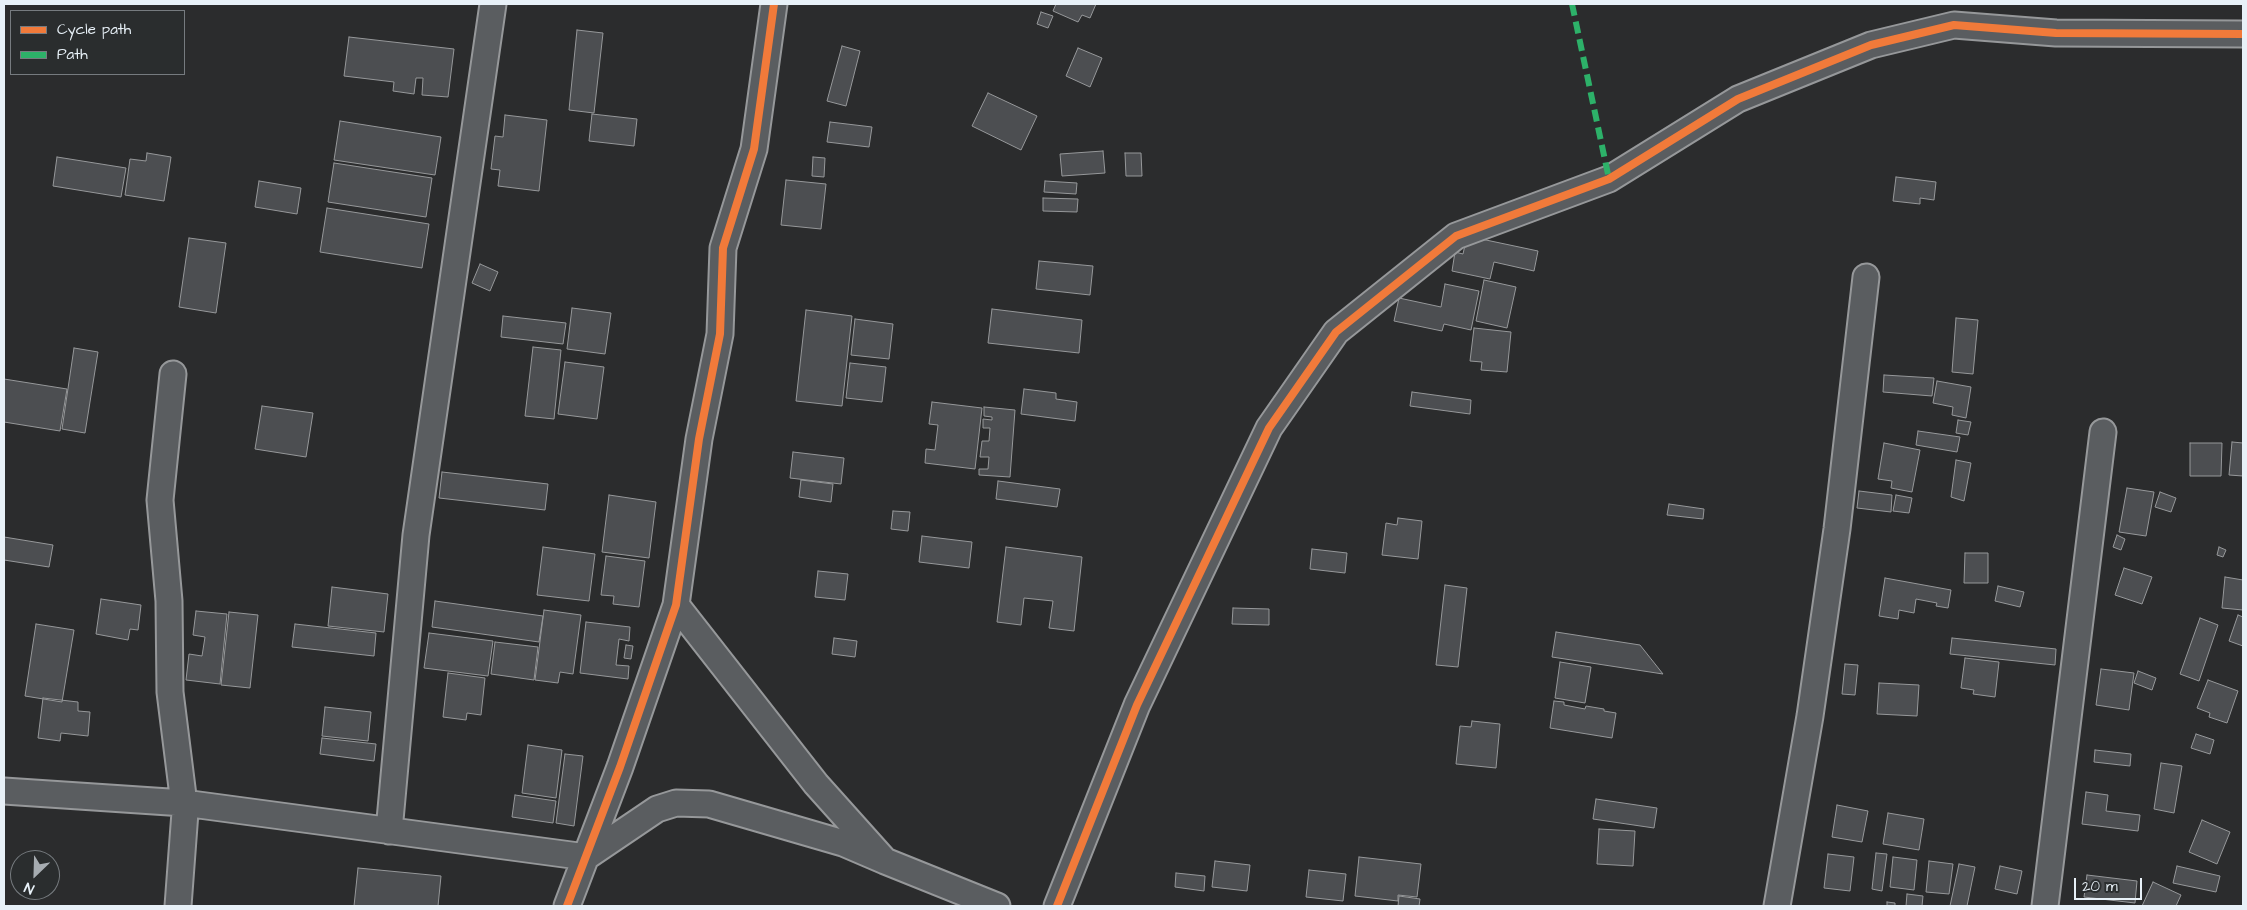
<!DOCTYPE html>
<html>
<head>
<meta charset="utf-8">
<style>
  body { margin:0 }
  #map { position:relative; width:2247px; height:910px; overflow:hidden; background:#2b2c2d; font-family:"Architects Daughter",sans-serif }
  canvas { display:block }
  .frame { position:absolute; inset:0; border:5px solid #e8f1f8; pointer-events:none }
  .legend { position:absolute; left:10px; top:10px; width:175px; height:65px; box-sizing:border-box; background:#2a2d2e; border:1px solid #767b7f; margin:0; padding:6px 9px; list-style:none; font-size:15px; color:#e8f1f8 }
  .legend li { display:flex; align-items:center; gap:10px; height:25px }
  .legend b { width:25px; border:1px solid #767b7f }
  .north { position:absolute; left:10px; top:850px; width:50px; height:50px; box-sizing:border-box; background:#2a2d2e; border:1px solid #767b7f; border-radius:50%; rotate:204deg; font-size:14px; font-weight:700; line-height:20px; text-align:center; color:#e8f1f8 }
  .north::after { content:''; display:block; margin:auto; width:18px; height:22px; background:#a6acb1; clip-path:polygon(50% 0,100% 100%,50% 72%,0 100%) }
  .scale { position:absolute; left:2074px; top:878px; width:68px; height:22px; box-sizing:border-box; border:2px solid #e8f1f8; border-top:0; padding-left:6px; font-size:15px; line-height:18px; white-space:nowrap; color:#e8f1f8; -webkit-text-stroke:4px #2a2d2e; paint-order:stroke }
</style>
</head>
<body>
<div id="map">
<canvas width="2247" height="910"></canvas>
<div class="frame"></div>
<ul class="legend">
<li><b style="height:6px;background:#f17a3a"></b>Cycle path</li>
<li><b style="height:6px;background:#2db169"></b>Path</li>
</ul>
<div class="north">N</div>
<div class="scale">20 m</div>
</div>
<script>
const context = document.querySelector('canvas').getContext('2d');
context.lineJoin = 'round';
function fill(path, color) {
  context.fillStyle = color;
  context.fill(path, 'evenodd');
}
function shape(rows) {
  const path = new Path2D();
  for (const r of rows) {
    path.moveTo(r[0], r[1]);
    for (let i = 2; i < r.length; i += 2) path.lineTo(r[i], r[i + 1]);
  }
  return path;
}
function strokePath(path, color, width, dash) {
  context.strokeStyle = color;
  context.lineWidth = width;
  context.lineCap = dash ? 'butt' : 'round';
  context.setLineDash(dash || []);
  context.stroke(path);
}
const building = shape([
  [1056,4,1096,4,1090,18,1082,15,1078,22,1053,11,1056,4],
  [1041,12,1053,16,1048,28,1037,24,1041,12],
  [577,30,603,33,594,113,569,110,577,30],
  [349,37,454,49,448,97,422,95,423,78,416,78,414,94,393,91,394,82,344,76,349,37],
  [842,46,860,51,846,106,827,101,842,46],
  [1078,48,1102,58,1090,87,1066,76,1078,48],
  [988,93,1037,116,1021,150,972,126,988,93],
  [592,114,637,119,634,146,589,141,592,114],
  [505,115,547,120,539,191,498,186,500,170,491,169,495,136,503,137,505,115],
  [340,121,441,137,435,175,334,160,340,121],
  [830,122,872,127,869,147,827,142,830,122],
  [1103,151,1105,173,1062,176,1060,154,1103,151],
  [147,153,171,157,164,201,125,195,130,159,146,161,147,153],
  [1125,153,1141,153,1142,176,1126,176,1125,153],
  [57,157,126,168,121,197,53,186,57,157],
  [813,157,825,158,824,177,812,176,813,157],
  [334,163,432,178,426,217,328,202,334,163],
  [1896,177,1936,182,1934,200,1920,198,1920,204,1893,201,1896,177],
  [786,180,826,184,821,229,781,225,786,180],
  [259,181,301,188,297,214,255,207,259,181],
  [1045,181,1077,183,1076,194,1044,192,1045,181],
  [1043,198,1078,199,1077,212,1043,211,1043,198],
  [327,208,429,224,422,268,320,252,327,208],
  [1467,236,1538,251,1534,271,1494,262,1490,279,1452,271,1455,252,1463,254,1467,236],
  [189,238,226,243,216,313,179,307,189,238],
  [1039,261,1093,266,1090,295,1036,289,1039,261],
  [480,264,498,272,490,291,472,283,480,264],
  [1484,280,1516,287,1507,328,1476,321,1484,280],
  [1445,284,1479,291,1471,330,1444,324,1442,331,1394,321,1399,298,1441,307,1445,284],
  [572,308,611,313,605,354,567,349,572,308],
  [992,309,1082,320,1079,353,988,343,992,309],
  [806,310,852,316,842,406,796,401,806,310],
  [503,316,566,323,563,344,501,337,503,316],
  [1956,318,1978,320,1973,374,1952,372,1956,318],
  [855,319,893,324,889,359,851,355,855,319],
  [1474,328,1511,332,1507,372,1481,370,1482,362,1470,361,1474,328],
  [533,347,561,350,554,419,525,416,533,347],
  [74,348,98,352,85,433,62,429,74,348],
  [565,362,604,367,597,419,558,414,565,362],
  [850,363,886,367,882,402,846,398,850,363],
  [1884,375,1934,378,1932,396,1883,392,1884,375],
  [4,379,67,389,60,431,4,422,4,379],
  [1937,381,1971,387,1966,418,1952,415,1953,407,1933,403,1937,381],
  [1024,389,1056,393,1056,399,1077,402,1075,421,1021,414,1024,389],
  [1412,392,1471,400,1470,414,1410,406,1412,392],
  [932,402,982,408,975,469,925,463,926,449,935,450,938,425,929,424,932,402],
  [262,406,313,413,306,457,255,449,262,406],
  [984,407,1015,410,1010,477,979,475,979,469,988,469,989,457,980,457,982,441,989,441,990,428,983,428,983,419,992,420,992,417,984,416,984,407],
  [1958,420,1971,422,1968,435,1956,433,1958,420],
  [1918,431,1960,437,1957,452,1916,445,1918,431],
  [2232,442,2243,443,2243,476,2229,475,2232,442],
  [1884,443,1920,450,1912,492,1891,488,1892,481,1878,479,1884,443],
  [2190,443,2222,443,2221,476,2190,476,2190,443],
  [793,452,844,458,841,484,790,478,793,452],
  [1956,460,1971,463,1964,501,1951,497,1956,460],
  [442,472,548,484,545,510,439,498,442,472],
  [801,480,833,484,831,502,799,497,801,480],
  [998,481,1060,489,1057,507,996,499,998,481],
  [2127,488,2154,492,2146,536,2119,532,2127,488],
  [1859,491,1892,495,1891,512,1857,508,1859,491],
  [2160,492,2176,498,2171,512,2155,507,2160,492],
  [609,495,656,502,649,558,602,552,609,495],
  [1896,495,1912,498,1909,513,1893,511,1896,495],
  [1669,504,1704,509,1703,519,1667,515,1669,504],
  [893,511,910,512,908,531,891,529,893,511],
  [1398,518,1422,521,1418,559,1382,555,1386,523,1397,525,1398,518],
  [2117,535,2125,539,2121,550,2113,547,2117,535],
  [922,536,972,542,969,568,919,562,922,536],
  [4,537,53,545,49,567,4,560,4,537],
  [543,547,595,554,589,601,537,595,543,547],
  [1006,547,1082,557,1074,631,1049,628,1053,601,1024,598,1021,625,997,622,1006,547],
  [2219,547,2226,550,2223,557,2217,555,2219,547],
  [1312,549,1347,553,1345,573,1310,569,1312,549],
  [1965,553,1988,553,1988,583,1964,583,1965,553],
  [606,556,645,561,639,607,613,604,614,596,601,595,606,556],
  [2124,568,2152,577,2142,604,2115,595,2124,568],
  [818,571,848,574,845,600,815,597,818,571],
  [2225,577,2243,580,2243,610,2222,608,2225,577],
  [1885,578,1951,590,1948,608,1936,606,1937,603,1916,599,1914,613,1899,610,1898,619,1879,616,1885,578],
  [1445,585,1467,588,1458,667,1436,665,1445,585],
  [1998,586,2024,592,2020,607,1995,601,1998,586],
  [332,587,388,594,384,632,328,626,332,587],
  [101,599,141,605,138,630,130,629,128,640,96,634,101,599],
  [435,601,543,616,539,642,432,627,435,601],
  [1233,608,1269,609,1269,625,1232,624,1233,608],
  [544,610,581,615,573,674,560,672,558,683,535,680,544,610],
  [196,611,227,614,220,684,186,680,189,654,202,656,205,637,193,635,196,611],
  [229,612,258,615,250,688,221,685,229,612],
  [2238,615,2243,617,2243,646,2229,641,2238,615],
  [2200,618,2218,625,2199,681,2180,674,2200,618],
  [586,622,630,627,629,641,619,639,616,665,629,666,628,679,580,673,586,622],
  [36,624,74,630,62,702,25,696,36,624],
  [295,624,376,633,374,656,292,647,295,624],
  [1556,632,1640,645,1663,674,1552,657,1556,632],
  [429,633,493,641,488,676,424,668,429,633],
  [834,638,857,641,855,657,832,654,834,638],
  [1952,638,2056,649,2055,665,1950,654,1952,638],
  [495,642,538,647,534,680,491,674,495,642],
  [626,645,633,646,631,659,624,658,626,645],
  [1965,658,1999,662,1995,697,1973,694,1974,690,1961,688,1965,658],
  [1560,662,1591,667,1585,703,1555,698,1560,662],
  [1845,664,1858,665,1855,695,1842,694,1845,664],
  [2101,669,2134,673,2129,710,2096,705,2101,669],
  [2138,671,2156,678,2152,690,2134,683,2138,671],
  [448,673,485,678,481,715,467,713,466,720,443,717,448,673],
  [2208,680,2238,691,2227,723,2209,717,2210,713,2197,708,2208,680],
  [1879,683,1919,685,1917,716,1877,714,1879,683],
  [43,698,78,702,78,711,90,712,88,736,61,733,60,741,38,738,43,698],
  [1554,701,1564,702,1564,705,1585,709,1586,706,1604,709,1604,711,1616,713,1612,738,1550,728,1554,701],
  [325,707,371,712,368,741,322,736,325,707],
  [1472,721,1500,724,1496,768,1456,764,1460,726,1471,727,1472,721],
  [2196,734,2214,740,2210,754,2191,748,2196,734],
  [322,738,376,744,374,761,320,754,322,738],
  [528,745,562,750,556,798,522,793,528,745],
  [2095,750,2131,754,2130,766,2094,762,2095,750],
  [565,754,583,756,574,826,556,823,565,754],
  [2161,763,2182,766,2174,813,2154,809,2161,763],
  [2086,792,2108,795,2106,811,2140,815,2138,831,2082,824,2086,792],
  [515,795,556,801,553,823,512,817,515,795],
  [1596,799,1657,808,1654,828,1593,819,1596,799],
  [1837,805,1868,811,1862,842,1832,837,1837,805],
  [1888,813,1924,819,1919,850,1883,844,1888,813],
  [2202,820,2230,832,2217,864,2189,852,2202,820],
  [1599,829,1635,831,1633,866,1597,864,1599,829],
  [1876,853,1887,854,1882,891,1872,889,1876,853],
  [1828,854,1854,857,1850,891,1824,888,1828,854],
  [1359,857,1421,864,1417,897,1398,895,1398,901,1355,896,1359,857],
  [1893,857,1917,860,1914,890,1890,887,1893,857],
  [1215,861,1250,865,1247,891,1212,887,1215,861],
  [1929,861,1953,864,1949,894,1926,892,1929,861],
  [1959,864,1975,867,1967,906,1950,906,1959,864],
  [2000,866,2022,871,2017,894,1995,889,2000,866],
  [2177,866,2220,876,2216,892,2173,883,2177,866],
  [358,868,441,876,438,906,354,906,358,868],
  [1309,870,1346,874,1343,901,1306,897,1309,870],
  [1176,873,1205,876,1204,891,1175,887,1176,873],
  [2087,875,2137,881,2135,903,2084,897,2087,875],
  [2153,882,2181,895,2176,906,2142,906,2153,882],
  [1907,894,1923,896,1922,906,1906,906,1907,894],
  [1399,896,1420,899,1419,906,1398,906,1399,896],
  [1887,902,1895,903,1895,906,1887,906,1887,902]
]);
fill(building, '#4c4e51');
strokePath(building, '#96989a', 1);
const minor = shape([
  [173,374,160,500,169,601,170,692,185,812,178,906],
  [676,605,816,784,885,861,997,906],
  [4,791,184,803,586,857,657,809,676,803,709,804,843,843,885,861],
  [389,831,416,535,493,4],
  [567,906,620,767,676,605,699,439,720,334,723,248,754,149,774,4],
  [1057,906,1137,705,1269,428,1336,332,1456,236,1609,179,1738,99,1871,45,1954,25,2056,33,2243,34],
  [1777,906,1810,716,1837,529,1866,277],
  [2045,906,2103,432]
]);
strokePath(minor, '#96989a', 29);
strokePath(minor, '#5a5d60', 25);
strokePath(shape([
  [1572,4,1609,179]
]), '#2db169', 6, [12, 6]);
strokePath(shape([
  [567,906,620,767,676,605,699,439,720,334,723,248,754,149,774,4],
  [1057,906,1137,705,1269,428,1336,332,1456,236,1609,179,1738,99,1871,45,1954,25,2056,33,2243,34]
]), '#f17a3a', 8);
</script>
</body>
</html>
